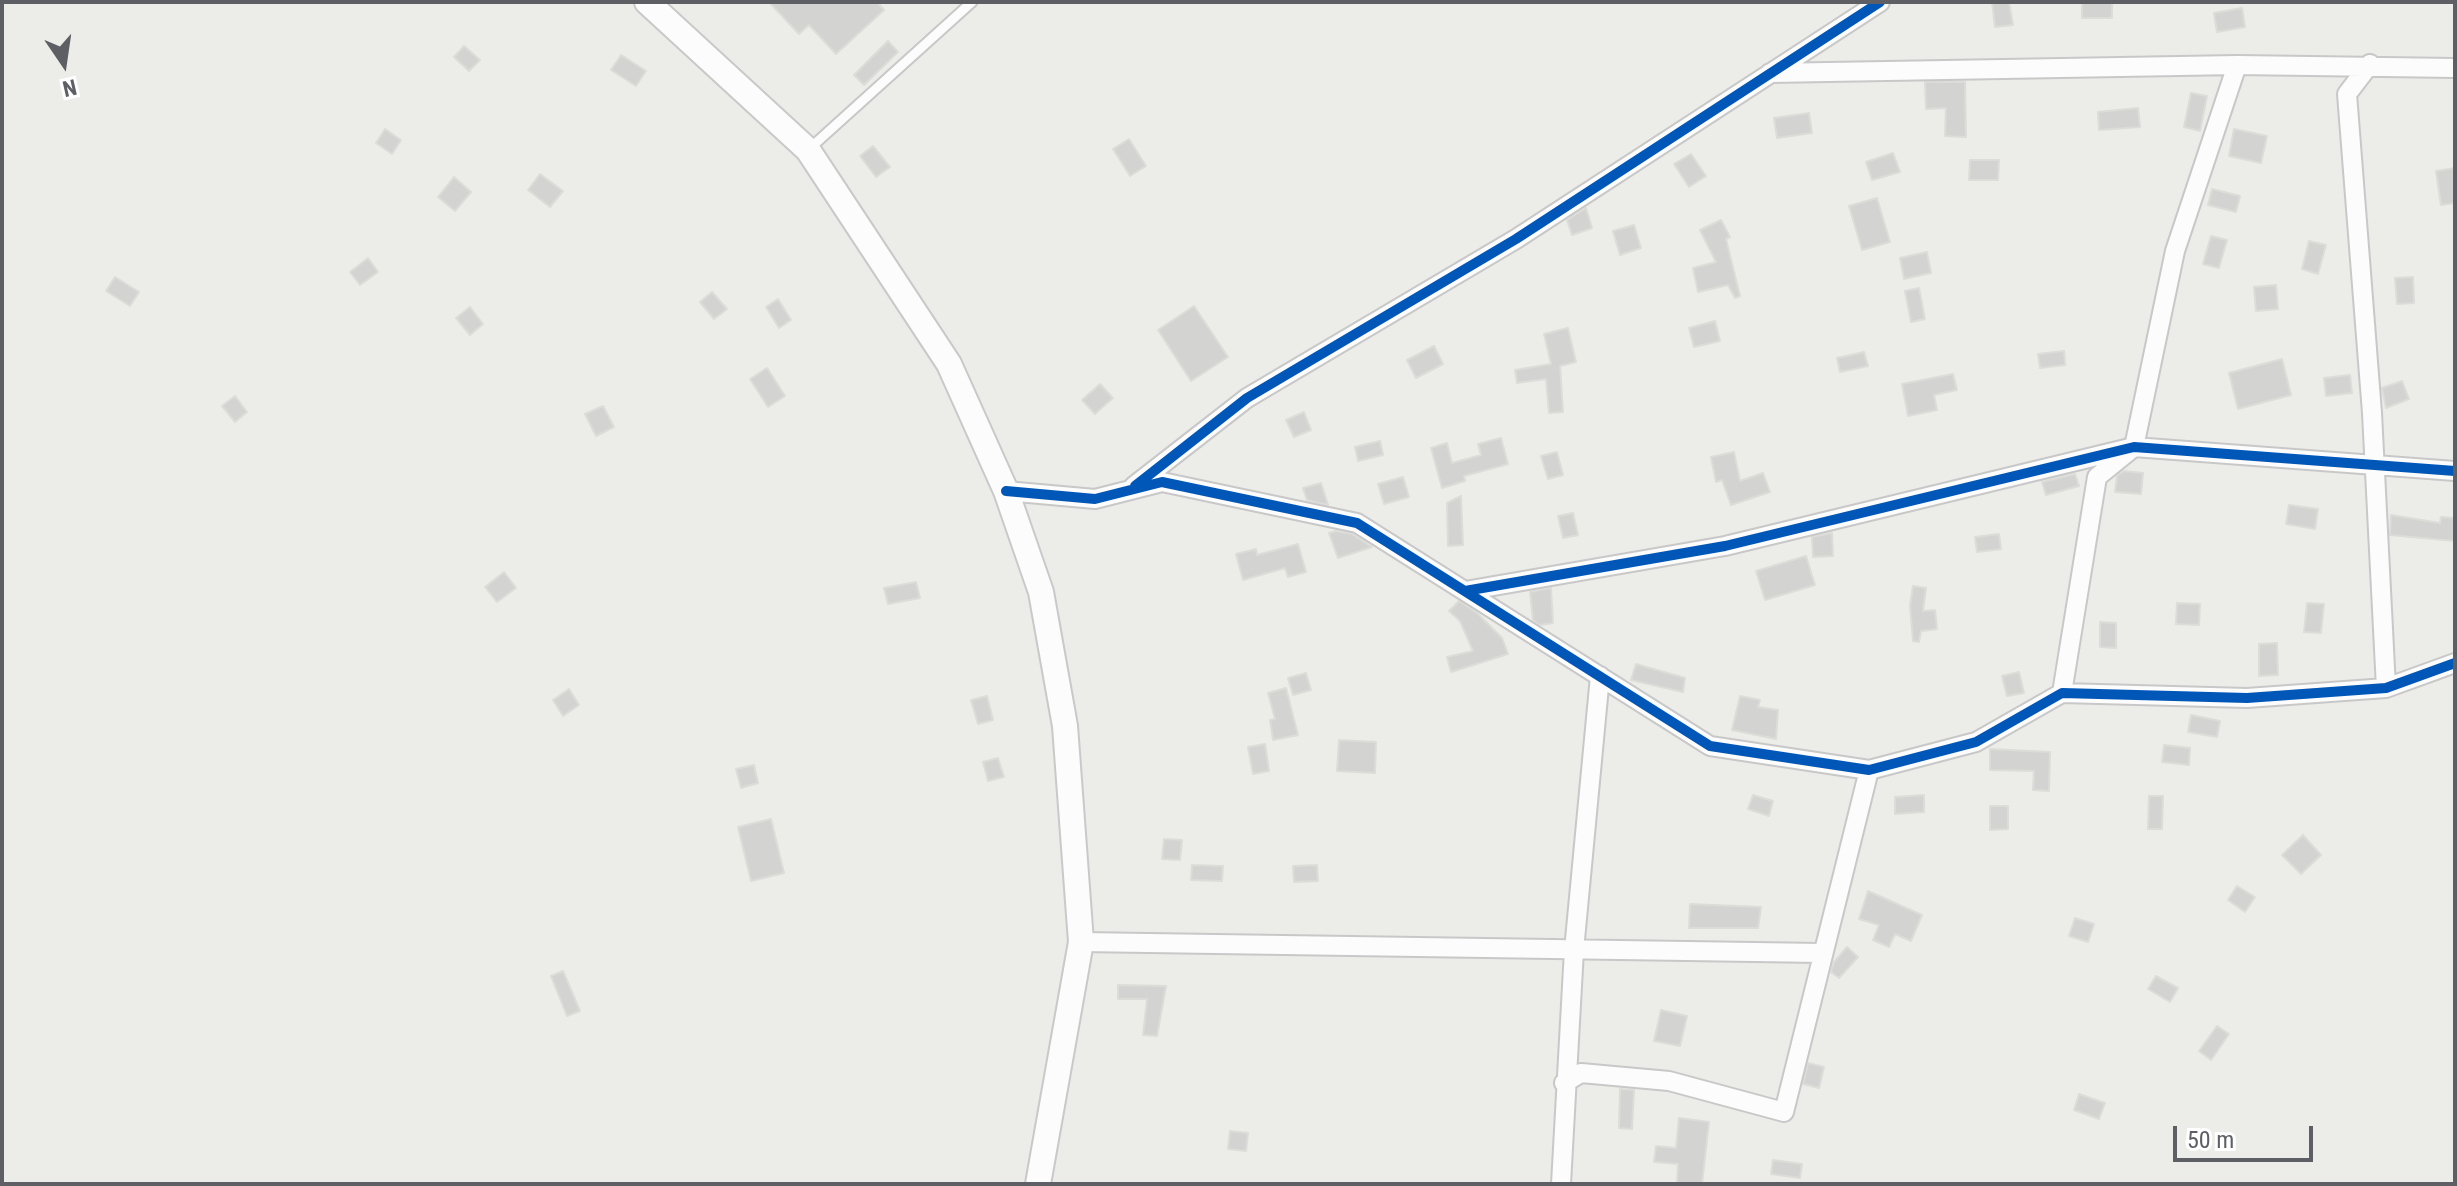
<!DOCTYPE html>
<html>
<head>
<meta charset="utf-8">
<style>
  body { margin:0 }
  #map { position:relative; width:2457px; height:1186px; overflow:hidden; background:#ecece8; font-family:"Roboto Condensed",sans-serif }
  canvas { display:block }
  .frame { position:absolute; inset:0; border:4px solid #5e5f65; pointer-events:none }
  .north { position:absolute; left:24px; top:24px; width:80px; height:80px; -webkit-text-stroke:6px #fff; paint-order:stroke; rotate:167deg; font-size:22px; font-weight:700; line-height:32px; text-align:center; color:#5e5f65 }
  .north::after { content:''; display:block; margin:auto; width:28px; height:36px; background:#5e5f65; clip-path:polygon(50% 0,100% 100%,50% 72%,0 100%) }
  .scale { position:absolute; left:2173px; top:1126px; width:140px; height:36px; box-sizing:border-box; border:4px solid #5e5f65; border-top:0; padding-left:10px; font-size:24px; line-height:28px; white-space:nowrap; color:#5e5f65; -webkit-text-stroke:6px #fff; paint-order:stroke }
</style>
</head>
<body>
<div id="map">
<canvas width="2457" height="1186"></canvas>
<div class="frame"></div>
<div class="north">N</div>
<div class="scale">50 m</div>
</div>
<script>
const context = document.querySelector('canvas').getContext('2d');
context.lineJoin = 'round';
function fill(path, color) {
  context.fillStyle = color;
  context.fill(path, 'evenodd');
}
function shape(rows) {
  const path = new Path2D();
  for (const r of rows) {
    path.moveTo(r[0], r[1]);
    for (let i = 2; i < r.length; i += 2) path.lineTo(r[i], r[i + 1]);
  }
  return path;
}
function strokePath(path, color, width, dash) {
  context.strokeStyle = color;
  context.lineWidth = width;
  context.lineCap = dash ? 'butt' : 'round';
  context.setLineDash(dash || []);
  context.stroke(path);
}
const building = shape([
  [769,2,877,2,884,10,836,54,809,25,799,34,769,2],
  [1992,2,2009,2,2013,25,1995,27,1992,2],
  [2082,2,2112,2,2112,18,2082,18,2082,2],
  [2242,8,2245,27,2217,32,2214,13,2242,8],
  [888,41,898,52,864,85,854,75,888,41],
  [464,46,480,60,469,71,454,57,464,46],
  [621,55,646,71,636,86,611,70,621,55],
  [1925,82,1965,82,1966,137,1945,136,1946,108,1926,109,1925,82],
  [2191,93,2207,96,2200,131,2184,127,2191,93],
  [2138,108,2140,127,2099,130,2098,112,2138,108],
  [1809,113,1812,133,1777,138,1774,118,1809,113],
  [385,129,401,140,392,154,376,143,385,129],
  [2234,129,2267,136,2261,163,2229,156,2234,129],
  [1129,139,1146,166,1130,176,1113,149,1129,139],
  [873,146,890,167,876,177,860,156,873,146],
  [1893,153,1900,172,1872,180,1866,162,1893,153],
  [1691,154,1706,176,1689,187,1674,164,1691,154],
  [1970,160,1999,160,1998,180,1969,180,1970,160],
  [2455,168,2455,203,2441,205,2436,171,2455,168],
  [540,174,563,191,550,207,528,190,540,174],
  [454,177,471,192,455,211,438,197,454,177],
  [2212,189,2240,196,2236,212,2208,205,2212,189],
  [1877,198,1890,242,1862,250,1849,206,1877,198],
  [1586,208,1592,228,1572,235,1567,220,1586,208],
  [1721,220,1730,237,1726,239,1740,296,1735,298,1728,285,1698,292,1693,268,1716,262,1700,230,1721,220],
  [1634,225,1641,248,1620,255,1613,231,1634,225],
  [2211,236,2227,240,2219,268,2203,264,2211,236],
  [2309,241,2326,245,2318,274,2302,269,2309,241],
  [1927,252,1931,273,1904,279,1900,258,1927,252],
  [368,258,378,272,360,285,350,272,368,258],
  [115,277,139,292,130,306,106,291,115,277],
  [2413,277,2414,303,2397,304,2395,278,2413,277],
  [2276,285,2278,309,2256,311,2254,287,2276,285],
  [1919,288,1925,319,1911,322,1905,291,1919,288],
  [712,292,727,309,714,319,700,302,712,292],
  [778,299,791,320,779,328,766,307,778,299],
  [1194,306,1228,357,1191,381,1158,330,1194,306],
  [470,307,483,324,470,335,456,318,470,307],
  [1715,321,1720,341,1694,347,1689,328,1715,321],
  [1568,328,1576,362,1560,366,1563,412,1549,413,1546,379,1517,383,1515,370,1551,364,1544,334,1568,328],
  [1434,346,1443,364,1416,378,1407,360,1434,346],
  [2064,351,2065,365,2040,368,2038,354,2064,351],
  [1864,352,1868,366,1840,372,1837,358,1864,352],
  [2282,359,2291,395,2238,409,2229,373,2282,359],
  [767,368,785,396,768,407,750,379,767,368],
  [1953,374,1957,390,1934,395,1937,410,1908,416,1902,384,1953,374],
  [2350,375,2352,393,2326,396,2324,378,2350,375],
  [2402,381,2409,399,2386,408,2382,388,2402,381],
  [1100,384,1113,398,1095,414,1082,400,1100,384],
  [235,396,247,412,235,422,222,406,235,396],
  [603,406,614,427,596,436,585,414,603,406],
  [1304,412,1311,430,1294,437,1286,420,1304,412],
  [1501,438,1508,464,1464,476,1465,481,1442,488,1431,448,1447,443,1452,463,1481,455,1478,444,1501,438],
  [1380,441,1383,455,1358,461,1355,447,1380,441],
  [1557,452,1563,475,1548,479,1541,456,1557,452],
  [1734,452,1740,481,1763,473,1770,492,1731,505,1722,480,1716,482,1711,457,1734,452],
  [2124,471,2143,473,2141,494,2115,492,2117,476,2124,471],
  [2075,474,2079,486,2046,495,2042,482,2075,474],
  [1403,477,1409,497,1384,504,1378,484,1403,477],
  [1321,483,1328,505,1307,500,1303,488,1321,483],
  [1461,496,1463,545,1448,546,1447,503,1461,496],
  [2289,505,2318,509,2315,529,2286,524,2289,505],
  [1573,513,1578,535,1563,538,1558,516,1573,513],
  [2391,515,2440,523,2441,517,2455,518,2455,541,2390,535,2391,515],
  [1336,531,1352,534,1372,547,1338,558,1329,533,1336,531],
  [1832,533,1833,556,1813,557,1812,537,1832,533],
  [1999,534,2001,549,1977,552,1975,537,1999,534],
  [1298,544,1306,572,1288,577,1285,568,1243,580,1236,554,1256,549,1257,555,1298,544],
  [1806,556,1815,585,1765,600,1756,571,1806,556],
  [504,572,516,588,497,602,485,587,504,572],
  [916,582,920,598,888,604,884,588,916,582],
  [1913,586,1926,588,1923,611,1935,610,1937,629,1921,631,1919,642,1913,641,1910,606,1913,586],
  [1551,588,1553,623,1540,625,1533,620,1530,592,1551,588],
  [1459,601,1477,613,1502,638,1508,654,1451,672,1447,657,1473,651,1460,621,1449,611,1459,601],
  [2177,603,2200,604,2199,625,2176,624,2177,603],
  [2307,603,2324,604,2321,633,2304,632,2307,603],
  [2100,622,2116,623,2116,648,2100,647,2100,622],
  [2277,643,2278,675,2259,676,2259,644,2277,643],
  [1636,664,1685,678,1683,692,1631,680,1636,664],
  [2019,672,2024,693,2007,696,2002,676,2019,672],
  [1306,673,1311,690,1293,695,1288,678,1306,673],
  [1286,688,1298,735,1273,740,1270,720,1275,719,1268,693,1286,688],
  [569,689,579,705,563,716,553,700,569,689],
  [987,696,993,720,978,724,971,700,987,696],
  [1740,696,1760,700,1758,707,1778,710,1776,739,1732,730,1740,696],
  [2191,715,2220,721,2217,737,2188,732,2191,715],
  [1339,740,1376,742,1375,773,1337,771,1339,740],
  [1265,744,1269,771,1253,774,1248,747,1265,744],
  [2164,745,2190,748,2189,765,2162,762,2164,745],
  [1990,749,2050,752,2049,791,2033,790,2034,771,1990,770,1990,749],
  [998,758,1004,777,988,781,983,762,998,758],
  [754,765,758,783,741,788,736,769,754,765],
  [1753,795,1773,801,1769,816,1748,809,1753,795],
  [1924,795,1924,812,1895,814,1895,797,1924,795],
  [2149,796,2163,796,2162,829,2148,829,2149,796],
  [1990,806,2008,806,2008,829,1990,830,1990,806],
  [771,819,784,873,751,881,738,827,771,819],
  [2303,835,2321,855,2301,874,2282,855,2303,835],
  [1164,839,1182,840,1180,860,1162,859,1164,839],
  [1192,865,1223,866,1222,881,1191,880,1192,865],
  [1317,865,1318,881,1294,882,1293,866,1317,865],
  [2237,886,2255,897,2245,912,2228,900,2237,886],
  [1868,891,1922,915,1911,941,1895,934,1889,947,1873,940,1879,925,1859,919,1868,891],
  [1690,904,1761,907,1758,928,1689,928,1690,904],
  [2075,918,2094,924,2088,942,2069,936,2075,918],
  [1847,947,1858,957,1839,978,1831,972,1834,962,1847,947],
  [563,971,580,1011,567,1016,551,976,563,971],
  [2156,976,2178,988,2170,1002,2148,989,2156,976],
  [1118,985,1166,986,1157,1036,1143,1035,1147,999,1118,999,1118,985],
  [1661,1010,1687,1016,1680,1046,1654,1041,1661,1010],
  [2217,1026,2229,1034,2211,1060,2199,1051,2217,1026],
  [1808,1063,1824,1067,1819,1088,1803,1084,1808,1063],
  [1620,1089,1634,1090,1632,1129,1619,1128,1620,1089],
  [2079,1094,2105,1103,2099,1119,2074,1110,2079,1094],
  [1679,1118,1709,1122,1702,1184,1677,1184,1678,1164,1654,1162,1656,1146,1676,1148,1679,1118],
  [1230,1131,1248,1133,1246,1151,1228,1149,1230,1131],
  [1773,1160,1802,1164,1800,1178,1771,1174,1773,1160]
]);
fill(building, '#d3d3d1');
strokePath(building, '#dcdcd8', 2);
const lane = shape([
  [808,150,972,2]
]);
const street = shape([
  [2370,64,2347,94,2372,413,2386,688],
  [1770,73,2237,65,2455,68],
  [1134,486,1247,398,1516,239,1880,2],
  [1006,491,1095,499,1162,482,1357,523,1710,746,1869,770,1976,742,2062,693,2247,698,2386,688,2455,663],
  [1465,591,1725,546,2134,447,2455,471],
  [2062,693,2097,477,2134,447,2175,251,2237,65],
  [1081,942,1821,953],
  [1564,1083,1581,1073,1669,1081,1784,1112,1869,770],
  [1561,1184,1574,950,1600,676]
]);
const secondary = shape([
  [647,2,808,150,949,364,1006,491,1041,592,1065,726,1081,942,1038,1184]
]);
strokePath(lane, '#c8c8c8', 13);
strokePath(street, '#c8c8c8', 22);
strokePath(secondary, '#c9c9ca', 28);
strokePath(lane, '#fcfcfc', 9);
strokePath(street, '#fcfcfc', 18);
strokePath(secondary, '#fcfcfc', 24);
strokePath(shape([
  [1135,486,1247,398,1516,239,1880,2],
  [1006,491,1095,499,1162,482,1357,523,1710,746,1869,770,1976,742,2062,693,2247,698,2386,688,2455,663],
  [1465,591,1725,546,2134,447,2455,471]
]), '#0057b8', 10);
</script>
</body>
</html>
